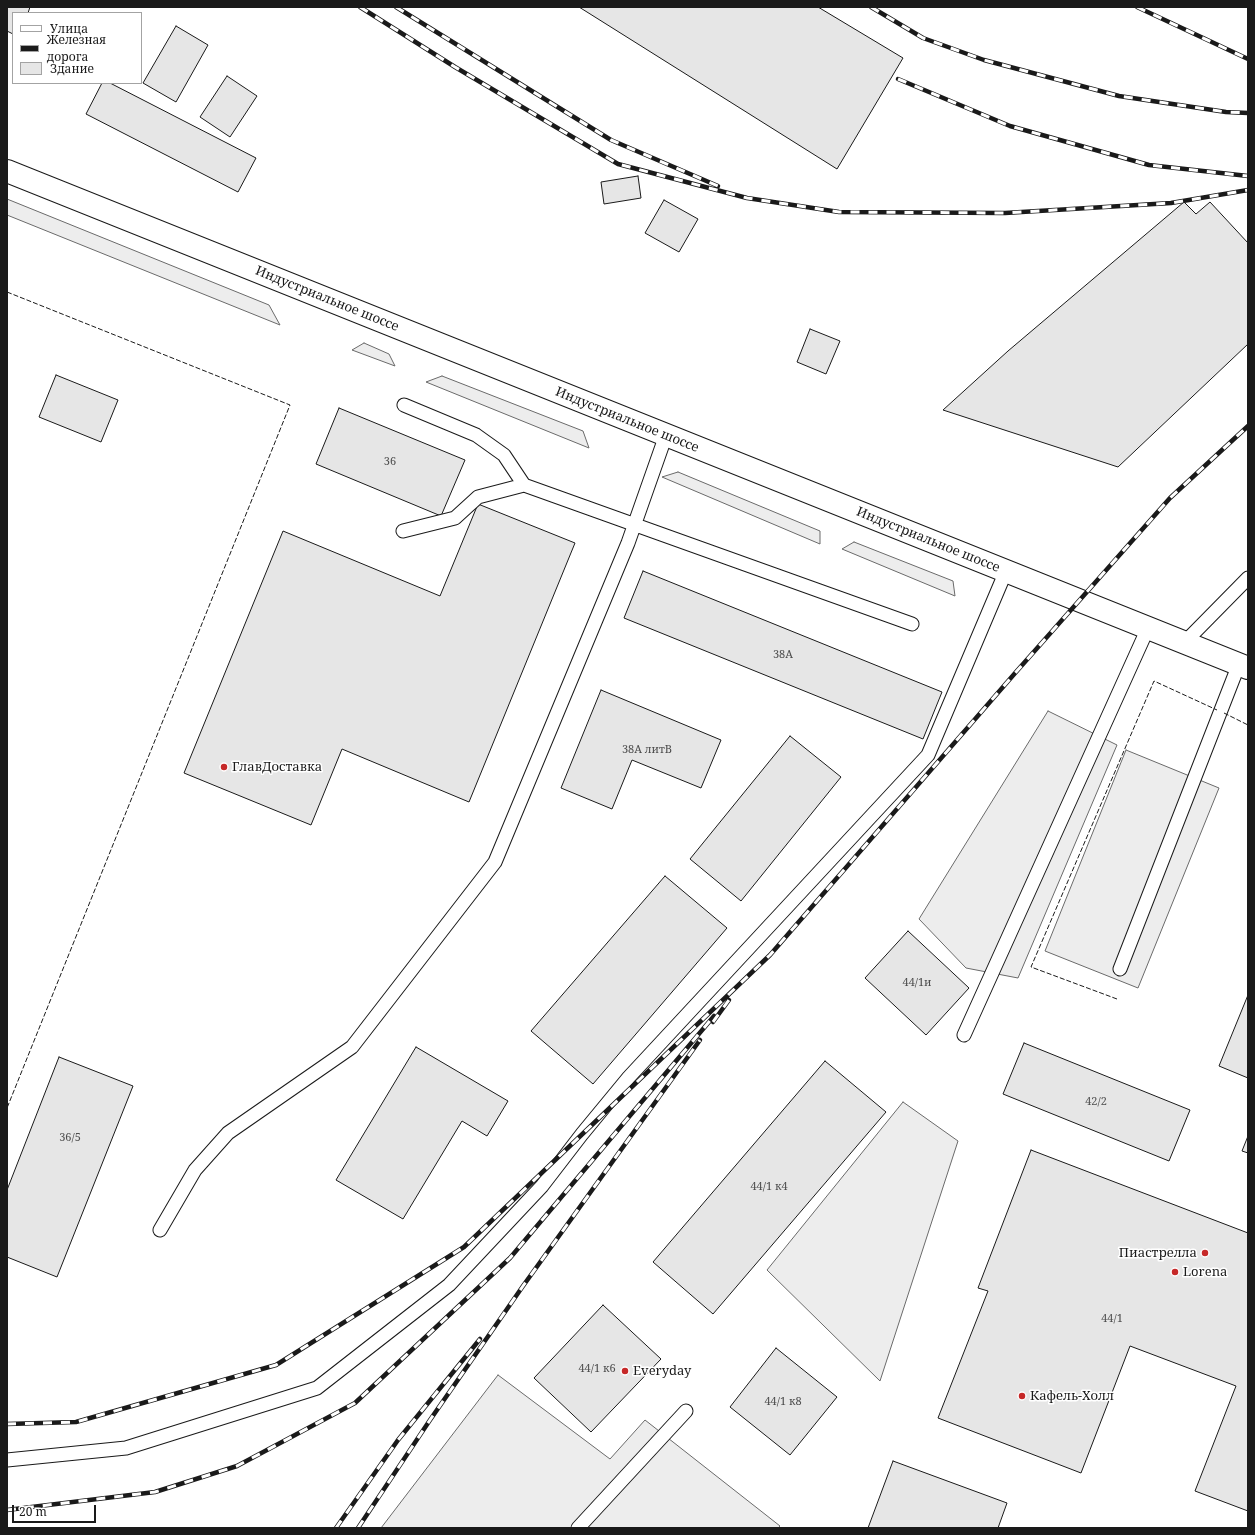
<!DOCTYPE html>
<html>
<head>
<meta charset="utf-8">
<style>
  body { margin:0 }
  #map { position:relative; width:1255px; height:1535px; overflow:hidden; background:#fff; font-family:"Noto Serif",serif }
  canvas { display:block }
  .frame { position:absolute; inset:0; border:8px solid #1a1a1a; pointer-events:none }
  .legend { position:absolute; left:12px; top:12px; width:130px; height:72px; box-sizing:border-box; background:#fff; border:1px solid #a3a3a3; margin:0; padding:5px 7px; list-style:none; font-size:12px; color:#1a1a1a }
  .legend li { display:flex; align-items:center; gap:8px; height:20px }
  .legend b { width:20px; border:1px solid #a3a3a3 }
  .scale { position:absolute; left:12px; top:1505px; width:84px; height:18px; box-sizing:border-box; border:2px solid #1a1a1a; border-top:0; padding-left:5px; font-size:12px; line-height:14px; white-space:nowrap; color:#1a1a1a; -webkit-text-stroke:3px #fff; paint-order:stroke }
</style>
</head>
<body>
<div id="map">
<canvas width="1255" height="1535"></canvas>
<div class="frame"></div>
<ul class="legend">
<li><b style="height:5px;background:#fff"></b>Улица</li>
<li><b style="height:5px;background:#1a1a1a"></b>Железная дорога</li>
<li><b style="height:11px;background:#e6e6e6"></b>Здание</li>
</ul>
<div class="scale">20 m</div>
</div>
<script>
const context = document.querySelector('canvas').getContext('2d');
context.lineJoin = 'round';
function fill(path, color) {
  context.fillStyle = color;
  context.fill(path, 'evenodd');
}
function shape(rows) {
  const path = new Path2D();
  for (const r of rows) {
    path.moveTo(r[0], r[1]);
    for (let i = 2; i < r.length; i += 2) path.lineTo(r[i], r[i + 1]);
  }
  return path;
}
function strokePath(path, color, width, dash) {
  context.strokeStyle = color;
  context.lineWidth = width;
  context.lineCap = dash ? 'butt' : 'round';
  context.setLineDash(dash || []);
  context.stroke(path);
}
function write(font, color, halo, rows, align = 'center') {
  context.font = font + ' "Noto Serif",serif';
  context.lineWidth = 3;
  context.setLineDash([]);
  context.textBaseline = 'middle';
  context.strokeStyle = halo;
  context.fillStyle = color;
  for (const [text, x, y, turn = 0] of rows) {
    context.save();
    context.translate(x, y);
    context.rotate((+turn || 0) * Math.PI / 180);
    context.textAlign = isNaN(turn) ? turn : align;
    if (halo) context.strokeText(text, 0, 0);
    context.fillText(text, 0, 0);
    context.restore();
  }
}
const built = shape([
  [7,199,269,305,280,325,7,215,7,199],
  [364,343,389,354,395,366,352,350,364,343],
  [442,376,583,431,589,448,426,382,442,376],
  [678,472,820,531,820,544,662,477,678,472],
  [854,542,953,581,955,596,842,549,854,542],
  [1048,711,1117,745,1018,978,966,968,919,919,1048,711],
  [1126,750,1219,788,1138,988,1045,951,1126,750],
  [903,1102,958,1141,880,1381,767,1270,903,1102],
  [498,1375,610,1459,645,1420,780,1526,778,1528,381,1528,498,1375]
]);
fill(built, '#ededed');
strokePath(built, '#6a6a6a', 1);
const building = shape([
  [7,7,30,7,28,13,13,13,13,34,7,31,7,7],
  [579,7,818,7,903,58,837,169,579,7],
  [176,26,208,45,176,102,143,83,176,26],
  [227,76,257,96,230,137,200,117,227,76],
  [102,83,110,83,256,158,238,192,86,114,102,83],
  [638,176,641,198,604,204,601,182,638,176],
  [664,200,698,219,679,252,645,233,664,200],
  [1184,202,1196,214,1210,202,1248,243,1248,344,1118,467,943,410,1008,351,1184,202],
  [810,329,840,341,826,374,797,362,810,329],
  [56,375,118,400,101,442,39,417,56,375],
  [339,408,465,460,441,516,316,464,339,408],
  [478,504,575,543,469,802,342,749,311,825,184,773,283,531,440,596,478,504],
  [643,571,942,692,923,739,624,618,643,571],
  [601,690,721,740,701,788,632,760,612,809,561,788,601,690],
  [790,736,841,777,741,901,690,859,790,736],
  [665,876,727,928,593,1084,531,1031,665,876],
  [908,931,969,988,926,1035,865,978,908,931],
  [1248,995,1248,1078,1219,1066,1248,995],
  [1024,1043,1190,1110,1169,1161,1003,1094,1024,1043],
  [416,1047,508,1101,487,1136,462,1121,403,1219,336,1180,416,1047],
  [59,1057,133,1086,57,1277,7,1257,7,1190,59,1057],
  [825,1061,886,1112,713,1314,653,1262,825,1061],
  [1248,1136,1248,1153,1242,1151,1248,1136],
  [1031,1150,1248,1233,1248,1511,1195,1491,1236,1386,1130,1346,1081,1473,938,1418,988,1291,978,1288,1031,1150],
  [603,1305,661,1359,591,1432,534,1378,603,1305],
  [776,1348,837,1397,790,1455,730,1407,776,1348],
  [893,1461,1007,1503,998,1528,868,1528,893,1461]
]);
fill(building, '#e6e6e6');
strokePath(building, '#1a1a1a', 1);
const lane = shape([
  [404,405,476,435,504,455,524,485,912,624],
  [403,531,455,518,478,497,524,485],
  [1184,643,1248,578],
  [1120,969,1239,664],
  [964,1035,1148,628],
  [160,1230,195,1170,228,1133,352,1047,495,862,628,543,666,435],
  [7,1460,126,1448,317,1388,449,1285,542,1186,582,1134,629,1077,928,755,1006,571],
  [578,1528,686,1411]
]);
const secondary = shape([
  [7,171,1248,668]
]);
strokePath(lane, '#1a1a1a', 15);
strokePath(secondary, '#1a1a1a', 24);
strokePath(lane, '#fff', 13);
strokePath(secondary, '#fff', 22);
const rail = shape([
  [360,7,455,67,618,164,747,198,839,212,1005,213,1171,203,1248,190],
  [396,7,611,140,718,186],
  [871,7,923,38,984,60,1119,96,1226,112,1248,113],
  [1137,7,1248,59],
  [898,79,1010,126,1149,165,1248,176],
  [713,1022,729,1000],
  [7,1424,76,1422,276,1365,464,1247,770,955,1016,672,1170,498,1248,426],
  [7,1510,155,1492,237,1466,355,1403,510,1258,714,1016],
  [336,1528,398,1440,480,1339],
  [358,1528,430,1420,523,1286,700,1040]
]);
strokePath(rail, '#1a1a1a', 4.5);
strokePath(rail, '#fff', 3, [9]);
strokePath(shape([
  [7,292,290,405,7,1108],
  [1224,713,1248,725],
  [1117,999,1031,967,1154,681,1217,710]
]), '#1a1a1a', 1, [5, 2]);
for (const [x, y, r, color] of [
  [224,767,4,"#c62828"],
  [1205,1253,4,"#c62828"],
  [1175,1272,4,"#c62828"],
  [625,1371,4,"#c62828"],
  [1022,1396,4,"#c62828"]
]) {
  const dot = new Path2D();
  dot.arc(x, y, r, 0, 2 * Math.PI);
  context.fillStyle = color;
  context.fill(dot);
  strokePath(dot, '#fff', 1.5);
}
write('11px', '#4d4d4d', null, [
  ["36",390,462],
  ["38А",783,655],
  ["38А литВ",647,750],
  ["44/1и",917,983],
  ["42/2",1096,1102],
  ["36/5",70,1138],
  ["44/1 к4",769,1187],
  ["44/1",1112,1319],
  ["44/1 к6",597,1369],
  ["44/1 к8",783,1402]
]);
write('13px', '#1a1a1a', '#fff', [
  ["Индустриальное шоссе",327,299,22],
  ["Индустриальное шоссе",627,420,22],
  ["Индустриальное шоссе",928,540,22]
]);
write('13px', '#1a1a1a', '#fff', [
  ["ГлавДоставка",232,767],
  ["Пиастрелла",1197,1253,"right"],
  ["Lorena",1183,1272],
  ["Everyday",633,1371],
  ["Кафель-Холл",1030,1396]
], 'left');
</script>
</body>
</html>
